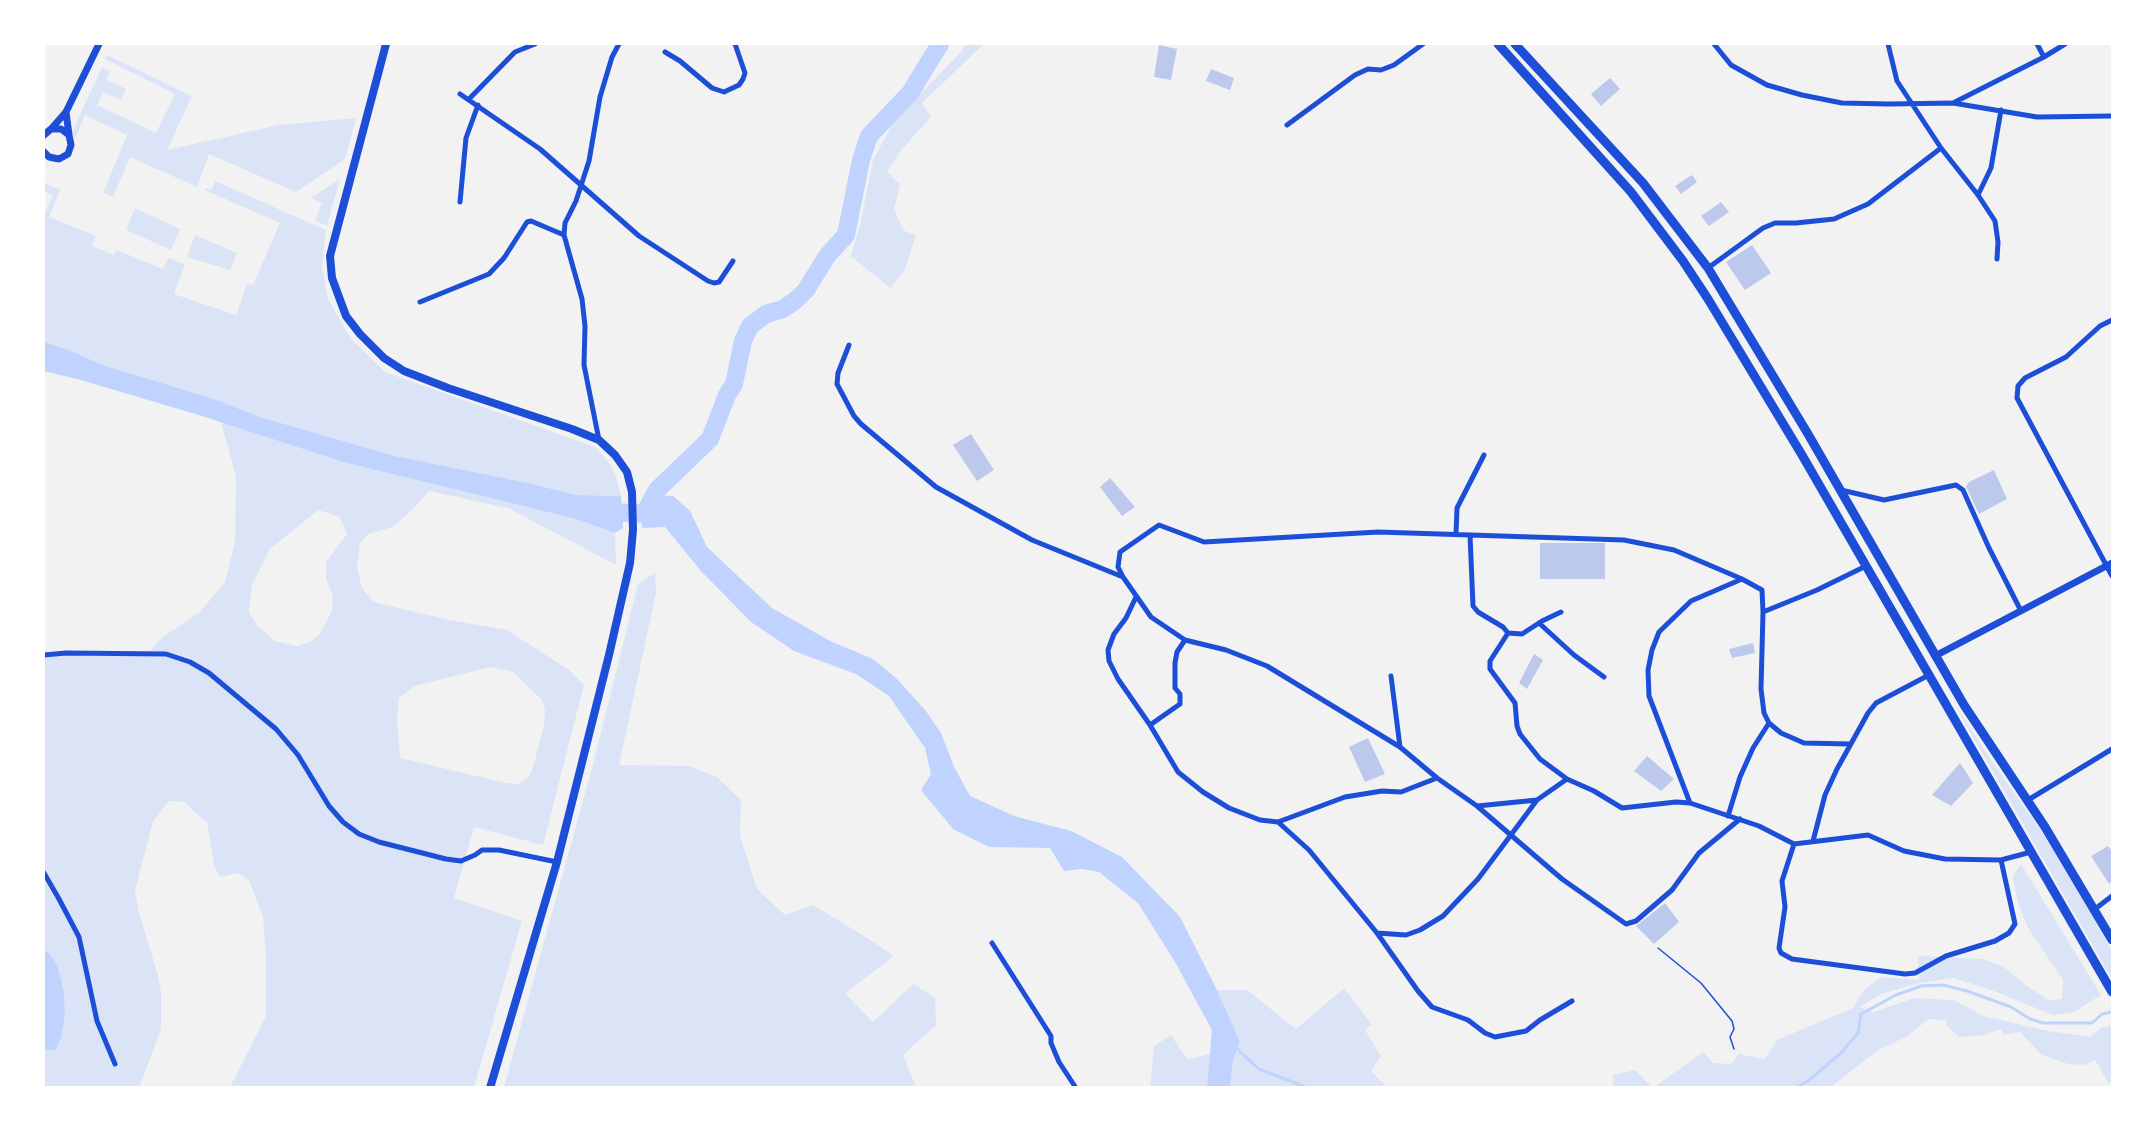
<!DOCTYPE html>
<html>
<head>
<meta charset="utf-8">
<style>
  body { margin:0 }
  #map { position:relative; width:2156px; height:1131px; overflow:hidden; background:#f2f2f2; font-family:Lato,sans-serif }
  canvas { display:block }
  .frame { position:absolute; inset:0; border:45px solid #fff; pointer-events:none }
</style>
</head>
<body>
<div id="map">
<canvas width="2156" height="1131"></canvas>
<div class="frame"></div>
</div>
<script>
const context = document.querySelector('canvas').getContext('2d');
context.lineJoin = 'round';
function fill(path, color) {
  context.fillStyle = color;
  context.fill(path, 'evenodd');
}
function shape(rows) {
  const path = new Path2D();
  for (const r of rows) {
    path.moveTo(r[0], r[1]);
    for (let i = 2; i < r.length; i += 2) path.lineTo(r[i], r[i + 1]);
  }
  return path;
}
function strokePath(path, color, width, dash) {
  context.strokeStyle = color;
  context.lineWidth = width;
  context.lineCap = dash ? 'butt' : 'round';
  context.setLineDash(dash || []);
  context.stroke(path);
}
fill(shape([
  [966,44,984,44,922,103,931,117,902,149,887,172,900,184,894,209,903,230,916,236,904,271,890,288,851,256,860,225,873,160,894,121,962,51],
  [107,55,192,96,167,150,279,125,356,118,345,159,296,192,209,154,197,187,130,157,113,197,103,193,127,135,85,115,75,139,72,132,102,67,110,71,106,80,126,89,121,100,103,92,97,105,156,133,175,94,105,59],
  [340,179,327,226,315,220,322,203,311,198],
  [215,181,326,230,322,267,328,299,351,339,385,372,595,447,607,460,616,476,621,496,576,495,528,483,395,456,260,417,214,399,103,365,66,349,44,342,44,215,53,195,44,191,44,183,60,190,49,217,96,236,92,246,114,255,117,250,163,269,168,258,185,264,174,294,236,315,247,284,253,285,280,223,205,190,206,188,211,190],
  [135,208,180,229,171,250,126,230],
  [195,235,237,253,230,270,187,257],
  [221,422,343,462,576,519,615,533,616,565,508,508,429,491,415,507,393,527,368,534,360,543,357,567,362,588,374,602,449,620,507,630,569,670,584,685,543,845,474,827,454,898,522,921,474,1087,230,1087,266,1016,266,961,263,917,249,880,238,873,220,877,214,865,207,823,184,802,169,801,153,821,135,891,139,913,158,975,161,992,161,1029,140,1085,145,1087,44,1087,44,1050,56,1050,61,1038,65,1016,64,992,58,967,50,954,44,949,44,655,147,654,163,637,200,612,225,582,235,542,236,477],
  [318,510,340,517,347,534,326,562,326,579,333,596,332,611,320,634,310,642,297,646,275,641,257,625,249,612,252,585,269,550],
  [491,667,513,672,541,699,545,709,544,725,534,764,529,777,518,784,506,783,400,758,397,719,399,698,415,686],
  [655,573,656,593,619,765,689,766,717,777,741,800,740,836,757,889,785,915,813,905,872,941,894,956,845,993,873,1022,913,984,935,998,936,1025,903,1055,916,1087,504,1087,592,768,638,584],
  [1950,697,1993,763,2047,839,2081,895,2112,952,2112,979],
  [2021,864,2101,995,2074,1012,2053,1015,1986,988,1953,978,1919,983,1881,994,1860,1007,1873,1012,1915,998,1954,1000,1983,1016,2049,1031,2090,1037,2101,1028,2112,1025,2112,1083,2108,1083,2095,1060,2084,1065,2068,1064,2042,1055,2020,1032,2004,1035,2001,1029,1985,1035,1959,1037,1946,1025,1946,1020,1929,1019,1906,1037,1878,1050,1831,1087,1653,1088,1703,1052,1713,1063,1731,1064,1739,1054,1765,1059,1777,1040,1853,1008,1865,989,1881,977,1919,980,1918,956,1983,959,2004,967,2027,986,2049,1000,2062,999,2063,980,2027,926,2017,900,2013,876],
  [1344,988,1372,1025,1365,1030,1381,1056,1371,1071,1387,1087,1230,1087,1233,1061,1240,1042,1217,990,1247,990,1296,1029],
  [1171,1035,1187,1059,1210,1054,1207,1087,1150,1088,1154,1046],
  [1635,1070,1652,1087,1613,1087,1613,1075]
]), '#dbe4f7');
fill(shape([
  [44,342,66,349,103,365,214,399,260,417,395,456,528,483,576,495,621,496,623,528,615,533,576,519,343,462,202,416,81,380,44,371],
  [647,495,673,496,690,511,707,547,772,608,830,641,873,659,896,678,926,711,941,733,954,767,970,796,1014,816,1071,831,1122,857,1180,917,1217,990,1240,1042,1233,1061,1230,1087,1207,1087,1212,1030,1175,962,1138,903,1099,872,1082,869,1064,871,1050,848,989,847,953,829,921,790,931,774,925,748,889,696,856,674,794,651,751,622,701,571,665,527,642,528,641,502],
  [44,949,50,954,58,967,64,992,65,1016,61,1038,56,1050,44,1050]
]), '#bfd3fe');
strokePath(shape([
  [1235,1047,1259,1069,1308,1088],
  [1796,1088,1808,1081,1841,1053,1858,1033,1861,1014,1896,995,1921,986,1943,985,1967,991,2011,1007,2030,1019,2043,1023,2092,1023,2102,1014,2111,1012]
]), '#bfd3fe', 3);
strokePath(shape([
  [599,511,664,515],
  [644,514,657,490,710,439,727,395,734,384,743,341,750,326,766,314,783,309,796,300,806,290,827,256,846,235,861,160,869,136,910,93,940,44]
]), '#bfd3fe', 18);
fill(shape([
  [1159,45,1177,49,1171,80,1154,77],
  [1211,69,1234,78,1230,90,1206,81],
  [1610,78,1620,89,1601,106,1591,94],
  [1692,175,1697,182,1681,194,1675,186],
  [1721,202,1729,212,1709,226,1701,216],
  [1752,245,1771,273,1745,290,1726,262],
  [971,434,994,470,977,481,953,445],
  [1994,470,2007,499,1979,514,1966,487,1969,482],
  [1110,478,1135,507,1122,516,1100,487],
  [1540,543,1605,543,1605,579,1540,579],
  [1753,643,1755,653,1732,658,1729,649],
  [1534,654,1543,660,1527,689,1519,683],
  [1368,738,1385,774,1365,782,1349,747],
  [1647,756,1674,779,1661,791,1634,771],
  [1960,763,1973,783,1951,806,1932,795],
  [2108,846,2112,852,2112,881,2109,884,2091,856],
  [1665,903,1679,922,1654,944,1636,926]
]), '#bdc9ec');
strokePath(shape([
  [1658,948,1701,983,1732,1021,1734,1029,1730,1037,1734,1049]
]), '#1d4ed8', 1.5);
strokePath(shape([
  [1714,44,1731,65,1767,85,1802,95,1842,103,1889,104,1953,103,2037,117,2112,116],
  [1888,44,1897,81,1941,148,1978,195,1995,221,1998,242,1997,259],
  [2037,44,2044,57],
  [665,52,680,61,712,88,724,92,739,85,743,79,745,73,735,44],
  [460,94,540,149,639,236,708,281,714,283,719,282,733,261],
  [469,99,515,52,535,44],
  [1955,102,2044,57,2065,44],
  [1287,125,1355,75,1368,69,1381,70,1394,65,1423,44],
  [1978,195,1991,168,2001,110],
  [460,202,466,138,478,105],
  [1708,268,1763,228,1775,223,1796,223,1834,219,1868,204,1941,148],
  [420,302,489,274,504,258,527,222,531,221,564,235],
  [2112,320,2100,326,2066,357,2025,378,2018,386,2017,398,2112,576],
  [849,345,838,373,837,384,854,416,861,424,936,487,1032,540,1123,577],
  [599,440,584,365,585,326,582,299,564,235,565,223,576,201,589,161,600,97,612,57,619,44],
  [1841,490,1884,500,1956,485,1963,490,1989,548,2021,611],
  [1456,534,1457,508,1484,455],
  [1470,535,1473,606,1478,612,1503,627,1508,633,1490,661,1490,669,1515,703,1517,726,1520,734,1540,759,1567,779],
  [1136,597,1126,618,1114,634,1108,650,1109,661,1118,679,1150,725,1178,772,1203,792,1229,808,1260,820,1278,822,1345,797,1382,791,1401,792,1437,778],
  [1763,612,1761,689,1764,713,1769,723,1781,733,1804,743,1850,744],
  [1539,623,1574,655,1604,677],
  [1508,633,1522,634,1542,621,1561,612],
  [44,655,66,653,166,654,190,662,209,673,276,729,298,755,329,806,343,822,359,834,379,842,446,859,461,861,475,855,482,850,499,850,557,862],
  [1391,676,1400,747],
  [1150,725,1180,704,1180,694,1175,688,1175,663,1177,652,1185,640],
  [2028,800,2112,749],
  [1690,803,1649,696,1648,670,1652,650,1659,632,1691,601,1742,579],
  [1477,806,1537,800],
  [1728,816,1740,777,1753,748,1769,723],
  [1740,819,1699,853,1672,890,1636,921,1626,924,1562,879,1477,806,1437,778,1400,747,1267,666,1226,650,1185,640,1151,617,1123,577,1118,567,1120,552,1159,525,1204,542,1378,532,1624,540,1674,550,1742,579,1762,590,1763,612,1817,590,1866,566],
  [1278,822,1309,850,1377,933,1418,991,1432,1007,1468,1020,1485,1033,1495,1037,1526,1031,1540,1020,1572,1001],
  [1813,841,1825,795,1837,769,1868,713,1876,703,1929,675],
  [1794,844,1782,881,1785,907,1779,948,1781,953,1792,959,1905,974,1915,973,1946,956,1995,941,2009,933,2015,924,2001,860],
  [44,873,59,899,79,937,97,1021,115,1064],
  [2095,909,2112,896],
  [1377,933,1406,935,1420,930,1443,916,1478,879,1537,800,1567,779,1594,791,1622,808,1676,802,1690,803,1759,826,1794,844,1868,835,1904,851,1945,859,2001,860,2031,852],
  [992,943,1051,1036,1051,1043,1059,1062,1076,1088]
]), '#1d4ed8', 5);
strokePath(shape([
  [66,112,69,135],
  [51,129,66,112,99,44],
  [44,135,51,129,61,129,69,135,71,145,68,154,59,159,49,157,44,152],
  [1935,656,2112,563]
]), '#1d4ed8', 7);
strokePath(shape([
  [386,44,330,256,332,278,346,316,360,334,384,358,404,371,448,388,572,429,599,440,615,455,627,472,632,492,633,530,630,563,609,655,557,862,490,1088]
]), '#1d4ed8', 8);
strokePath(shape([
  [1498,44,1631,192,1683,261,1708,299,1802,455,2112,992],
  [1515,44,1643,183,1708,268,1808,434,1964,705,2045,827,2112,940]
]), '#1d4ed8', 9);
</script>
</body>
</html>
